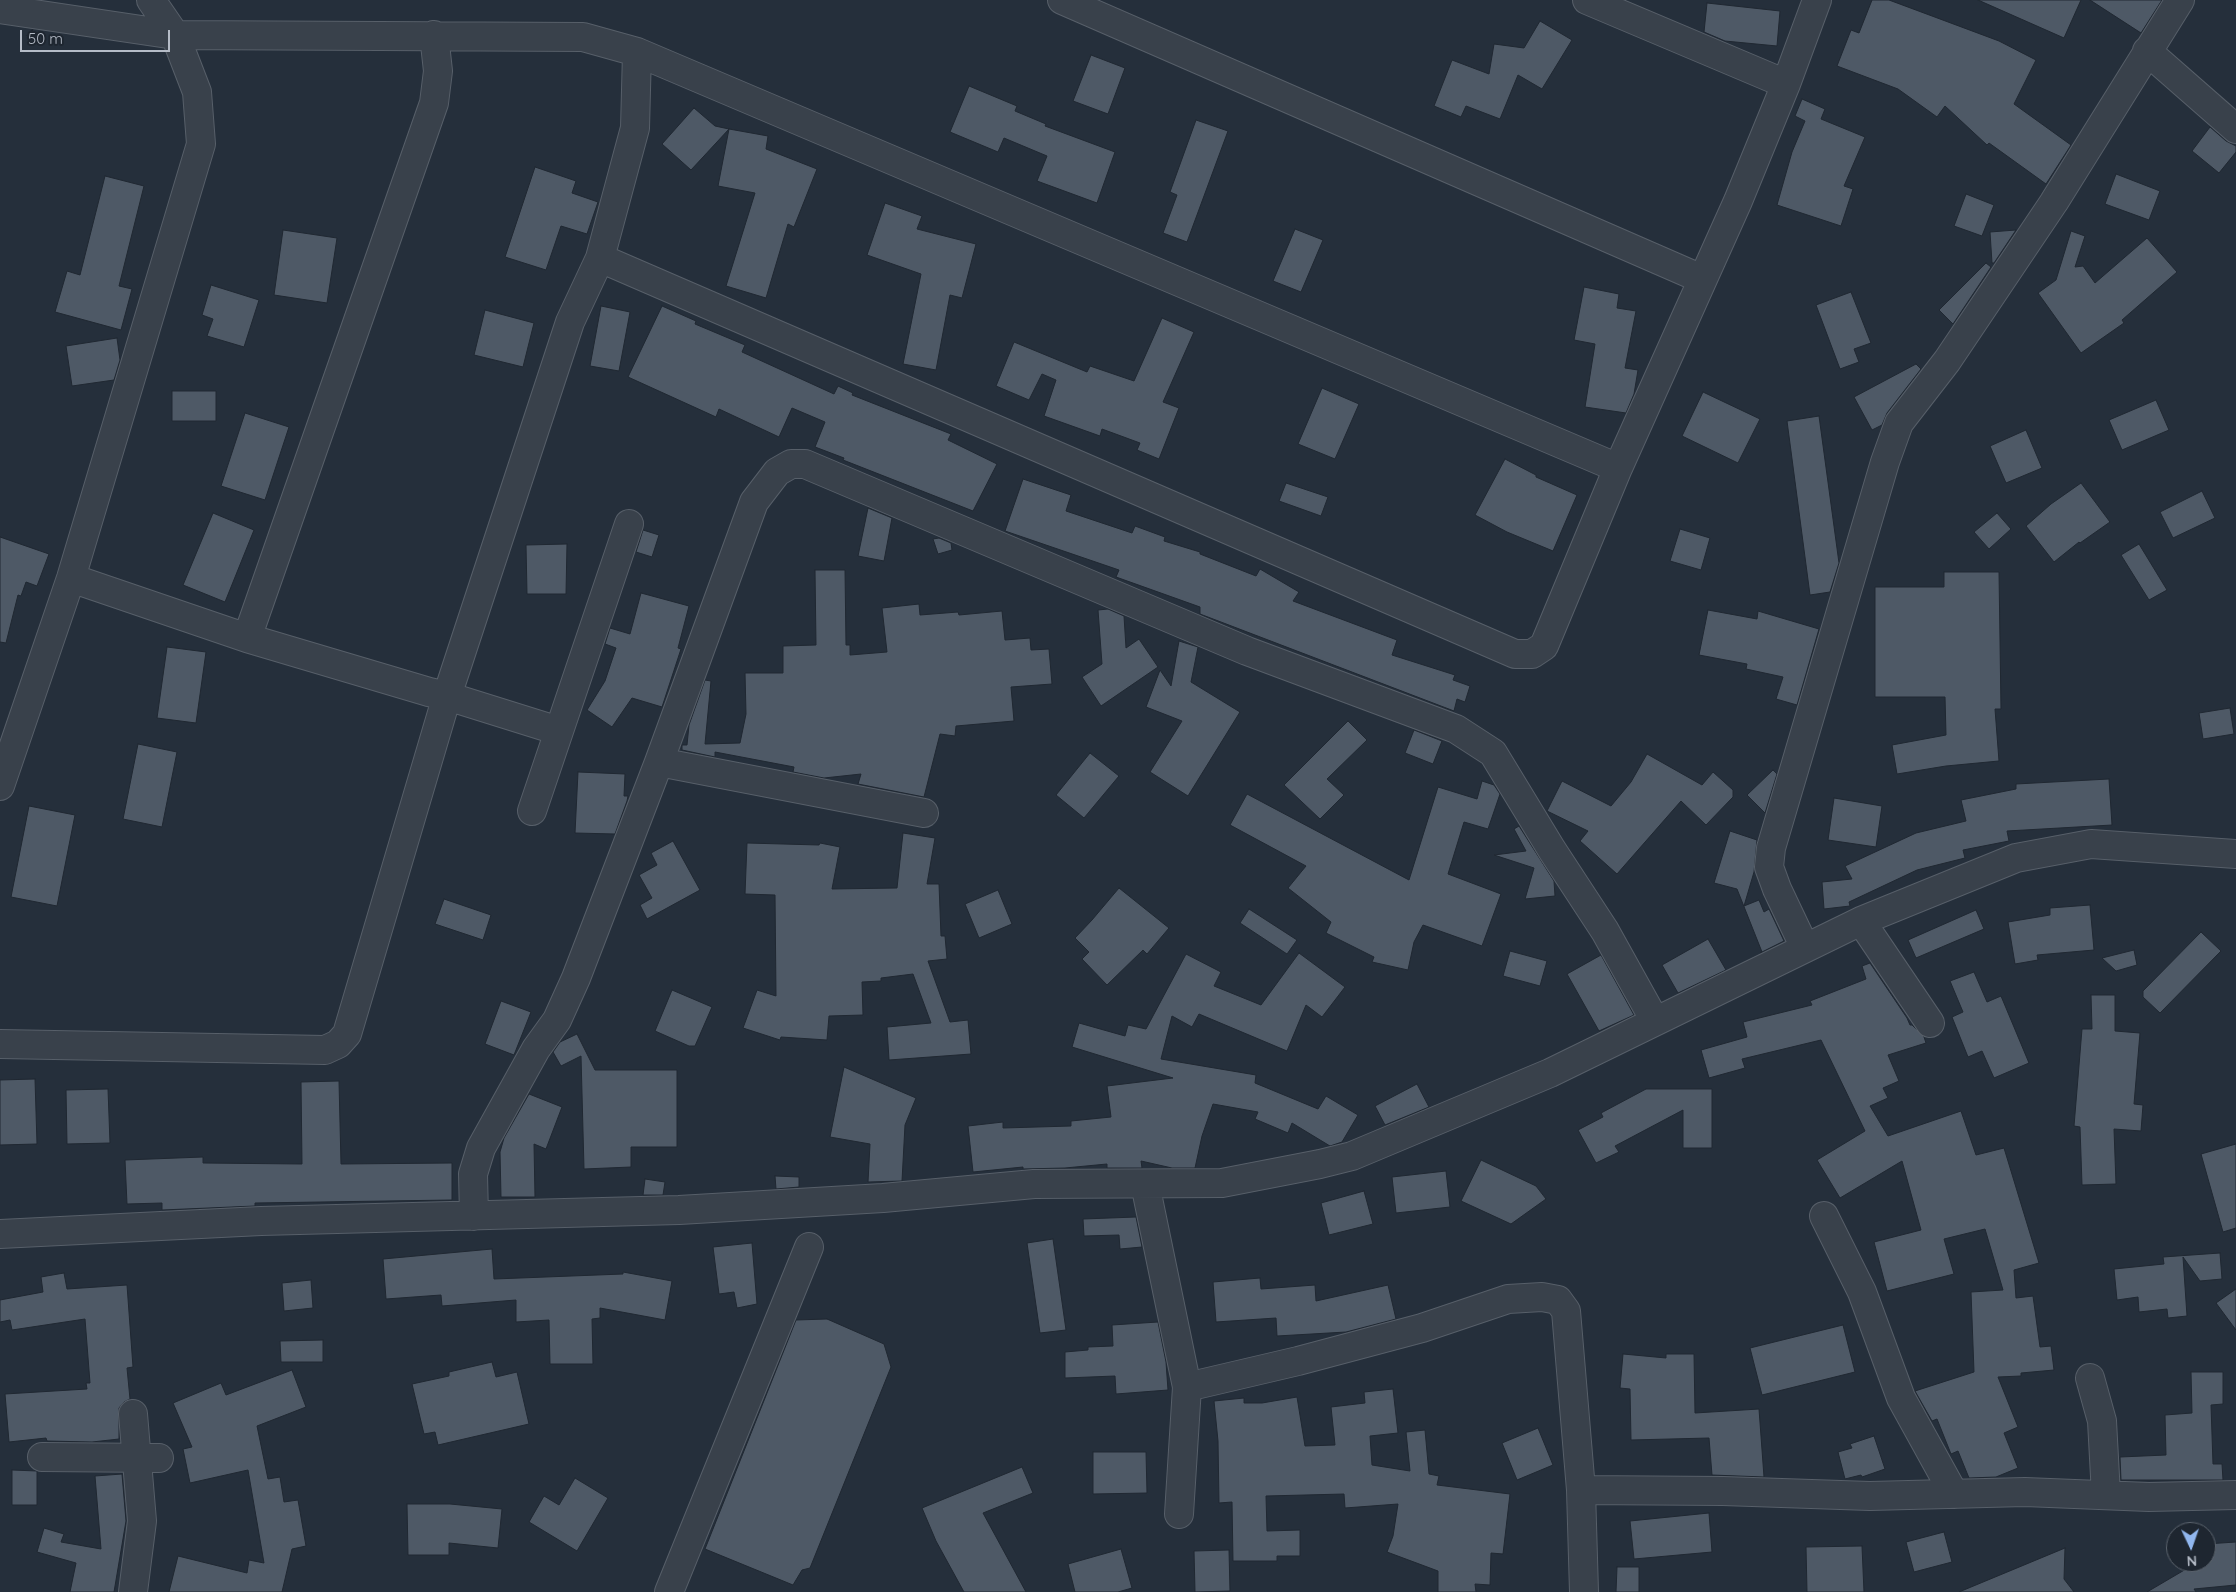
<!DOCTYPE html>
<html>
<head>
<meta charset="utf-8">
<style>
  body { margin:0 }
  #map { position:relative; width:2236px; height:1592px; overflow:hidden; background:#252f3b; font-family:Quicksand,sans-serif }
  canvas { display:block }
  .north { position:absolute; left:2166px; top:1522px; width:50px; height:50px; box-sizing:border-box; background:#1e2630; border:1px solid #5a626c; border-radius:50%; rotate:177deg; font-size:14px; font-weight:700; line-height:20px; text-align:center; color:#b5bcc7 }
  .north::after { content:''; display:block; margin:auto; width:18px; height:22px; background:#91b7ef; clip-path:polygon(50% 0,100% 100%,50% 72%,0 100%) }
  .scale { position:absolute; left:20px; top:30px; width:150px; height:22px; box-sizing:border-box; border:2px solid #b5bcc7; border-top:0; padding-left:6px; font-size:15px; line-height:18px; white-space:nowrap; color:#b5bcc7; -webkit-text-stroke:4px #1e2630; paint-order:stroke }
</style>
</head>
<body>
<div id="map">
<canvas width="2236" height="1592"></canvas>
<div class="north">N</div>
<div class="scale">50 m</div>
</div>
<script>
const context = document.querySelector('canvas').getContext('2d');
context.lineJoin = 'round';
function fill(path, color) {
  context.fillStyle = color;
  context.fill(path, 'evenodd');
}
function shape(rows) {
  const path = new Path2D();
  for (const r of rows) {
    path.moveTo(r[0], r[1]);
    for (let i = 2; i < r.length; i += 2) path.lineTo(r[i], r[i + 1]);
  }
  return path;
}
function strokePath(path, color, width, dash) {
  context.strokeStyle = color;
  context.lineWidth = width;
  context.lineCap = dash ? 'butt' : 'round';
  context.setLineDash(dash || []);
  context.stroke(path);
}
const building = shape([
  [1872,0,1889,0,1932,16,1999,41,2036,60,2014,104,2071,145,2046,184,1989,143,1987,145,1945,106,1937,117,1898,89,1837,66,1851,30,1859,33,1872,0],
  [1978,0,2081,0,2064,38,1978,0],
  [2090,0,2162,0,2141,33,2090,0],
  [1707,3,1780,11,1777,46,1725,41,1704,32,1707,3],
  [1540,21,1572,40,1542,89,1518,75,1500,119,1466,106,1461,117,1434,106,1452,60,1489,74,1494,44,1524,48,1540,21],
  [1091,55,1125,68,1108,114,1073,101,1091,55],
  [969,86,1017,106,1015,111,1046,124,1045,126,1115,152,1097,203,1037,181,1047,156,1004,138,998,152,950,132,969,86],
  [1802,99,1825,109,1821,119,1865,137,1844,186,1853,189,1841,226,1777,205,1792,152,1805,121,1795,116,1802,99],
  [694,108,715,126,729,129,691,170,662,144,694,108],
  [1196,120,1228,131,1187,242,1163,233,1177,195,1170,192,1196,120],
  [2210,127,2226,141,2236,146,2236,152,2219,173,2192,151,2210,127],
  [729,129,768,136,766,149,817,169,794,227,788,224,766,298,726,286,755,193,718,186,729,129],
  [535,167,576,181,572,193,598,202,587,234,561,226,546,270,505,257,535,167],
  [2116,174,2160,191,2149,220,2105,204,2116,174],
  [105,176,144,186,119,286,132,289,121,330,55,312,67,271,80,275,105,176],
  [1966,194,1994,205,1982,236,1954,226,1966,194],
  [885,203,922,216,917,229,976,244,962,298,950,295,936,370,903,364,921,274,867,255,885,203],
  [1295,229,1323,240,1301,292,1273,281,1295,229],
  [283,230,337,238,327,303,274,295,283,230],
  [2016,230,1994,263,1992,263,1990,232,2016,230],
  [2071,231,2085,236,2075,267,2083,266,2095,283,2147,238,2177,272,2122,320,2124,323,2081,353,2038,293,2056,280,2071,231],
  [1986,263,1991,267,1953,324,1939,310,1986,263],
  [211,285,259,300,244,347,207,336,213,319,202,315,211,285],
  [1584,287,1619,294,1617,308,1636,311,1625,368,1638,370,1634,394,1626,413,1585,407,1595,344,1574,340,1584,287],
  [1851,292,1871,343,1854,349,1859,362,1840,369,1816,305,1851,292],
  [601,306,630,312,619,371,590,366,601,306],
  [662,306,696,321,695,324,745,345,742,352,834,394,838,386,853,393,852,395,951,434,948,440,997,464,973,511,843,460,844,458,815,447,825,422,792,408,779,437,719,409,716,417,628,377,662,306],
  [485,310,534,323,523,367,474,355,485,310],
  [1162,318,1194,332,1163,402,1179,408,1159,459,1137,450,1140,443,1102,429,1100,436,1044,416,1056,380,1042,374,1029,400,996,386,1014,342,1087,372,1090,366,1134,381,1162,318],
  [117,338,120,360,114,380,72,386,66,346,117,338],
  [1916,364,1921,369,1887,413,1882,425,1872,430,1854,397,1916,364],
  [1322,388,1359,404,1335,459,1298,444,1322,388],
  [172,391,216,391,216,421,172,421,172,391],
  [1703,392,1760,419,1738,463,1682,436,1703,392],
  [2156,400,2169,430,2122,450,2109,420,2156,400],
  [245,413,289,427,265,500,221,486,245,413],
  [1819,416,1839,563,1830,592,1810,595,1787,421,1819,416],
  [2026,430,2042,468,2006,483,1990,446,2026,430],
  [1505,459,1536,475,1536,477,1577,495,1553,551,1507,532,1475,515,1505,459],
  [1023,479,1071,495,1066,511,1132,533,1135,526,1165,537,1164,541,1200,552,1200,554,1256,576,1260,569,1299,592,1293,601,1397,640,1392,655,1455,675,1453,680,1470,686,1465,702,1457,699,1454,711,1200,614,1200,607,1116,577,1119,570,1005,531,1023,479],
  [1286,483,1328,497,1321,516,1279,501,1286,483],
  [2081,483,2110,522,2080,543,2079,542,2054,562,2026,526,2051,504,2081,483],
  [2202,491,2215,518,2173,538,2160,512,2202,491],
  [868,508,892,518,884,561,858,556,868,508],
  [213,513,254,530,225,602,183,585,213,513],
  [1997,513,2011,529,1989,549,1974,532,1997,513],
  [1680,529,1710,538,1701,570,1670,561,1680,529],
  [643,530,659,535,652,557,636,552,643,530],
  [0,537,49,554,37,586,26,582,21,596,18,595,6,643,0,642,0,537],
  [939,538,951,543,952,550,938,554,933,539,939,538],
  [567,544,566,594,527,594,526,545,567,544],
  [2139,544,2167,590,2149,600,2121,555,2139,544],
  [815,570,845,570,846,645,850,645,850,655,887,652,882,608,919,604,920,615,958,612,959,615,1002,611,1005,640,1030,638,1031,650,1049,649,1052,684,1011,687,1014,721,956,726,955,736,940,734,924,797,858,784,861,774,824,778,793,772,794,767,715,752,715,757,682,750,682,745,687,745,689,725,705,680,711,681,705,744,740,743,746,714,745,673,783,673,783,646,816,645,815,570],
  [1944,572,1999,572,2001,709,1995,709,1999,761,1946,766,1897,774,1892,745,1946,735,1945,697,1875,697,1875,587,1944,587,1944,572],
  [641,593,689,606,678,648,681,649,662,707,632,698,612,727,587,710,605,681,616,648,605,644,610,628,630,634,641,593],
  [1108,609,1124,616,1126,648,1139,639,1158,667,1101,706,1082,677,1102,664,1098,610,1108,609],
  [1708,610,1757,619,1758,611,1819,629,1797,705,1776,699,1783,677,1746,669,1747,664,1699,655,1708,610],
  [1179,641,1198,647,1191,682,1240,712,1188,796,1150,772,1182,721,1146,707,1160,670,1171,686,1179,641],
  [167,647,206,652,196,723,157,718,167,647],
  [2230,708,2234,734,2203,739,2199,713,2230,708],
  [1348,721,1367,740,1327,779,1344,795,1320,819,1284,785,1348,721],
  [1414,730,1442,741,1433,764,1405,753,1414,730],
  [138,744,177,752,162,827,123,819,138,744],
  [1090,753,1119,776,1084,818,1056,795,1090,753],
  [1647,754,1702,785,1713,772,1733,790,1733,797,1706,825,1681,801,1617,874,1580,841,1588,831,1547,811,1562,781,1611,806,1631,782,1647,754],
  [1773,770,1777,774,1765,813,1747,795,1773,770],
  [578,772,625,774,624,796,628,796,627,801,615,834,575,833,578,772],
  [2109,779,2112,825,2007,831,2009,841,1963,850,1965,858,1917,870,1849,902,1850,906,1824,909,1822,882,1852,879,1845,866,1916,833,1966,821,1961,800,2016,789,2016,784,2109,779],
  [1482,781,1494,785,1500,794,1488,829,1464,822,1448,874,1501,894,1482,946,1423,925,1414,942,1408,970,1372,962,1374,957,1326,933,1331,922,1288,888,1306,866,1230,825,1247,794,1409,880,1438,787,1477,799,1482,781],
  [1834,798,1882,806,1876,847,1828,840,1834,798],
  [29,806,75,815,57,906,11,897,29,806],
  [1519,826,1554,881,1555,896,1525,899,1534,868,1494,855,1526,851,1514,829,1519,826],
  [1730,831,1757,840,1754,872,1744,906,1759,900,1764,912,1769,909,1784,941,1760,953,1762,952,1737,889,1714,883,1730,831],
  [903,833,935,838,927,884,939,884,941,936,945,936,947,959,928,961,950,1022,968,1020,971,1054,889,1060,887,1027,931,1023,913,974,881,978,881,981,862,982,863,1015,829,1016,827,1040,781,1037,780,1040,743,1028,757,990,776,996,775,895,745,894,747,843,819,845,820,843,840,847,832,889,897,888,903,833],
  [673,841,700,890,647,919,640,905,652,898,639,875,657,865,651,853,673,841],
  [1119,888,1169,928,1147,954,1143,950,1107,985,1082,959,1089,952,1075,938,1092,920,1119,888],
  [998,890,1012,924,979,938,965,904,998,890],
  [444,899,491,915,483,940,435,924,444,899],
  [2090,905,2094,950,2037,955,2038,960,2015,964,2008,922,2050,915,2050,908,2090,905],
  [1249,909,1297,940,1287,954,1240,923,1249,909],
  [1976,910,1984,929,1916,958,1908,940,1976,910],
  [2201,932,2221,951,2160,1013,2143,997,2143,991,2201,932],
  [1708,939,1726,970,1678,993,1662,965,1708,939],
  [2134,950,2137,965,2116,971,2102,958,2134,950],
  [1510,951,1547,961,1540,986,1503,976,1510,951],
  [1299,953,1345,987,1322,1017,1306,1005,1287,1051,1199,1014,1192,1027,1172,1016,1161,1059,1256,1075,1255,1083,1318,1109,1326,1096,1358,1115,1342,1142,1330,1146,1292,1123,1288,1133,1255,1119,1258,1112,1213,1104,1202,1136,1195,1168,1172,1168,1141,1161,1142,1168,1107,1168,1107,1164,1065,1168,1023,1169,1023,1167,973,1172,968,1126,1003,1122,1003,1128,1071,1126,1071,1121,1111,1117,1107,1086,1173,1078,1072,1047,1079,1023,1125,1036,1128,1025,1146,1029,1186,954,1221,972,1214,986,1261,1005,1299,953],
  [1601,955,1634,1015,1599,1031,1567,974,1601,955],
  [1870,963,1907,1018,1910,1025,1912,1025,1924,1037,1926,1043,1888,1055,1899,1081,1883,1088,1888,1098,1870,1106,1888,1136,1961,1111,1976,1155,2004,1148,2039,1263,2014,1270,2016,1298,2033,1296,2040,1347,2051,1346,2054,1370,2021,1373,2021,1376,1998,1377,2018,1427,2004,1433,2018,1468,1996,1477,1969,1478,1958,1451,1951,1454,1937,1419,1932,1421,1915,1391,1974,1372,1971,1292,2003,1290,1985,1229,1944,1239,1954,1274,1887,1291,1874,1242,1921,1230,1902,1161,1840,1198,1817,1160,1865,1131,1821,1040,1742,1059,1745,1068,1709,1078,1701,1050,1747,1037,1743,1022,1812,1005,1810,1001,1866,979,1862,966,1870,963],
  [1974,972,1987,1002,2001,996,2029,1063,1994,1078,1982,1051,1968,1057,1952,1017,1963,1012,1950,981,1974,972],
  [672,990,712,1007,695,1046,689,1046,655,1031,672,990],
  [2091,995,2115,995,2115,1031,2140,1033,2134,1104,2143,1105,2141,1131,2114,1129,2116,1184,2082,1185,2080,1127,2074,1126,2082,1029,2092,1029,2091,995],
  [501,1001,531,1012,514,1055,485,1044,501,1001],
  [577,1034,595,1070,677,1070,677,1147,631,1147,631,1167,584,1169,581,1056,561,1066,553,1052,560,1042,577,1034],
  [844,1067,916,1098,905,1125,902,1181,868,1182,870,1144,830,1137,844,1067],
  [35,1079,37,1144,0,1145,0,1080,35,1079],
  [339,1081,341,1164,452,1163,452,1200,255,1203,255,1206,162,1210,162,1203,127,1204,125,1160,203,1157,203,1163,302,1164,301,1082,339,1081],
  [1417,1084,1429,1107,1385,1125,1375,1106,1417,1084],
  [108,1089,110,1143,67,1144,66,1090,108,1089],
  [1646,1089,1712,1089,1712,1148,1683,1148,1683,1110,1615,1146,1619,1152,1596,1163,1578,1130,1603,1117,1601,1113,1646,1089],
  [529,1094,562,1107,546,1149,534,1144,535,1197,501,1197,500,1152,504,1138,529,1094],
  [2236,1144,2236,1228,2223,1232,2201,1154,2236,1144],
  [1481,1160,1536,1186,1546,1199,1511,1224,1461,1201,1481,1160],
  [1446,1171,1450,1207,1396,1213,1392,1177,1446,1171],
  [775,1176,799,1177,799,1187,776,1189,775,1176],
  [645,1179,665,1182,663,1195,643,1195,645,1179],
  [1364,1191,1373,1224,1329,1235,1321,1203,1364,1191],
  [1136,1217,1142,1247,1120,1249,1119,1235,1084,1236,1083,1219,1136,1217],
  [1053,1239,1066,1330,1040,1333,1027,1243,1053,1239],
  [752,1243,757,1304,737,1308,734,1292,719,1294,713,1247,752,1243],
  [492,1249,494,1279,623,1274,623,1272,672,1281,665,1320,600,1308,600,1318,592,1319,593,1364,550,1364,549,1320,516,1322,516,1300,442,1306,441,1295,386,1299,383,1259,492,1249],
  [2220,1253,2222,1279,2200,1281,2183,1257,2187,1316,2168,1318,2167,1309,2139,1312,2138,1297,2117,1300,2114,1269,2164,1264,2163,1257,2220,1253],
  [64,1273,67,1289,127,1285,133,1367,127,1368,130,1399,124,1402,119,1408,119,1439,92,1442,47,1441,46,1438,9,1442,5,1394,87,1389,86,1383,90,1383,85,1319,12,1330,10,1320,0,1322,0,1300,43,1292,41,1277,64,1273],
  [1260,1278,1261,1289,1315,1285,1316,1301,1388,1285,1396,1319,1346,1332,1277,1336,1276,1318,1216,1322,1213,1282,1260,1278],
  [311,1280,313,1308,284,1311,282,1283,311,1280],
  [2236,1289,2236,1330,2216,1303,2236,1289],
  [827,1319,884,1344,891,1367,810,1568,802,1570,793,1585,705,1549,796,1320,827,1319],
  [1158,1322,1166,1362,1168,1390,1116,1394,1115,1376,1065,1378,1065,1352,1088,1350,1088,1347,1113,1346,1112,1325,1158,1322],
  [1843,1325,1855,1372,1762,1395,1750,1348,1843,1325],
  [323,1340,323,1362,281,1362,280,1341,323,1340],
  [1623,1354,1666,1358,1666,1354,1694,1354,1695,1413,1759,1409,1764,1477,1712,1475,1709,1438,1631,1440,1630,1389,1620,1388,1623,1354],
  [492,1362,496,1377,517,1372,529,1424,438,1445,435,1432,424,1434,412,1384,449,1376,449,1372,492,1362],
  [292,1370,306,1407,257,1426,268,1479,280,1477,284,1502,298,1500,306,1546,292,1549,282,1592,169,1592,178,1556,247,1573,249,1560,264,1563,248,1470,190,1483,183,1449,192,1447,173,1403,221,1383,226,1395,292,1370],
  [2191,1372,2223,1372,2223,1404,2211,1405,2213,1464,2222,1464,2223,1480,2121,1480,2120,1457,2166,1455,2165,1415,2192,1413,2191,1372],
  [1393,1389,1398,1433,1370,1436,1372,1465,1410,1471,1406,1432,1425,1430,1429,1474,1439,1476,1437,1485,1510,1494,1503,1554,1491,1553,1490,1585,1475,1584,1476,1592,1438,1592,1438,1571,1387,1552,1393,1536,1398,1504,1345,1508,1344,1494,1266,1496,1267,1531,1300,1530,1300,1556,1277,1556,1277,1561,1233,1561,1232,1502,1219,1503,1218,1441,1214,1401,1244,1398,1244,1403,1262,1403,1297,1397,1305,1446,1335,1445,1331,1407,1365,1403,1364,1392,1393,1389],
  [1538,1428,1553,1465,1517,1480,1502,1443,1538,1428],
  [1874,1436,1885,1469,1862,1477,1861,1475,1845,1479,1838,1452,1852,1448,1850,1444,1874,1436],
  [1093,1452,1146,1452,1147,1493,1093,1494,1093,1452],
  [1022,1467,1033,1493,983,1513,1026,1592,964,1592,936,1541,922,1508,1022,1467],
  [12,1470,37,1471,37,1505,12,1505,12,1470],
  [122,1474,126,1521,114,1592,70,1592,76,1563,37,1552,44,1528,64,1534,61,1542,101,1549,95,1476,122,1474],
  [575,1478,608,1498,577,1551,529,1522,544,1496,559,1505,575,1478],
  [407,1504,450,1504,502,1509,498,1548,449,1543,449,1555,408,1555,407,1504],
  [1709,1513,1712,1552,1634,1559,1630,1521,1709,1513],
  [1944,1532,1952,1562,1914,1572,1906,1542,1944,1532],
  [2236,1542,2236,1585,2194,1589,2196,1592,2147,1592,2198,1562,2206,1562,2206,1544,2236,1542],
  [1862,1546,1864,1592,1807,1592,1806,1547,1862,1546],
  [2065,1548,2064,1579,2074,1592,1959,1592,2065,1548],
  [1121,1549,1132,1588,1118,1592,1075,1592,1068,1564,1121,1549],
  [1229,1550,1230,1591,1195,1592,1194,1551,1229,1550],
  [1617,1567,1639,1567,1639,1592,1616,1592,1617,1567]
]);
fill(building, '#4e5966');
strokePath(building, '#202832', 1);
const minor = shape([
  [1062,0,1702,279],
  [1587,0,1786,84],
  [0,9,175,35,583,37,637,52,1618,468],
  [2147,51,2236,129],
  [600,258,1515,654,1532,654,1544,646,1618,468,1738,201,1786,84,1817,0],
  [71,578,247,638,429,692,447,696,570,322,600,258,635,128,637,52],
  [247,638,434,103,438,71,434,35],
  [659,762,924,813],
  [0,786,71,578,201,144,197,92,175,35,151,0],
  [532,811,629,524],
  [1861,921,1930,1023],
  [1805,948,1777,889,1769,867,1771,848,1885,462,1899,423,1947,361,2054,202,2180,0],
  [0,1044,325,1050,338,1044,347,1034,447,696,559,731],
  [1145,1184,1187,1387,1179,1514],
  [474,1216,473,1174,481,1148,536,1049,557,1020,576,978,659,762,754,502,777,472,791,464,805,464,1247,651,1456,729,1493,753,1552,850,1605,931,1655,1021],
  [1824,1216,1862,1292,1901,1398,1954,1494],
  [0,1234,261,1221,679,1210,883,1198,1034,1184,1222,1183,1320,1164,1352,1156,1550,1073,1861,921,2016,858,2091,844,2236,854],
  [2090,1378,2102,1421,2106,1495],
  [1187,1387,1298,1361,1422,1328,1508,1299,1542,1297,1558,1300,1566,1311,1581,1490,1584,1592],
  [133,1414,142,1521,133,1592],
  [42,1457,159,1458],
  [1581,1490,1723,1491,1870,1496,2025,1492,2149,1497,2236,1495],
  [669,1592,809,1247]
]);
strokePath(minor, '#575f69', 30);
strokePath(minor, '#39414b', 28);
</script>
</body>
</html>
